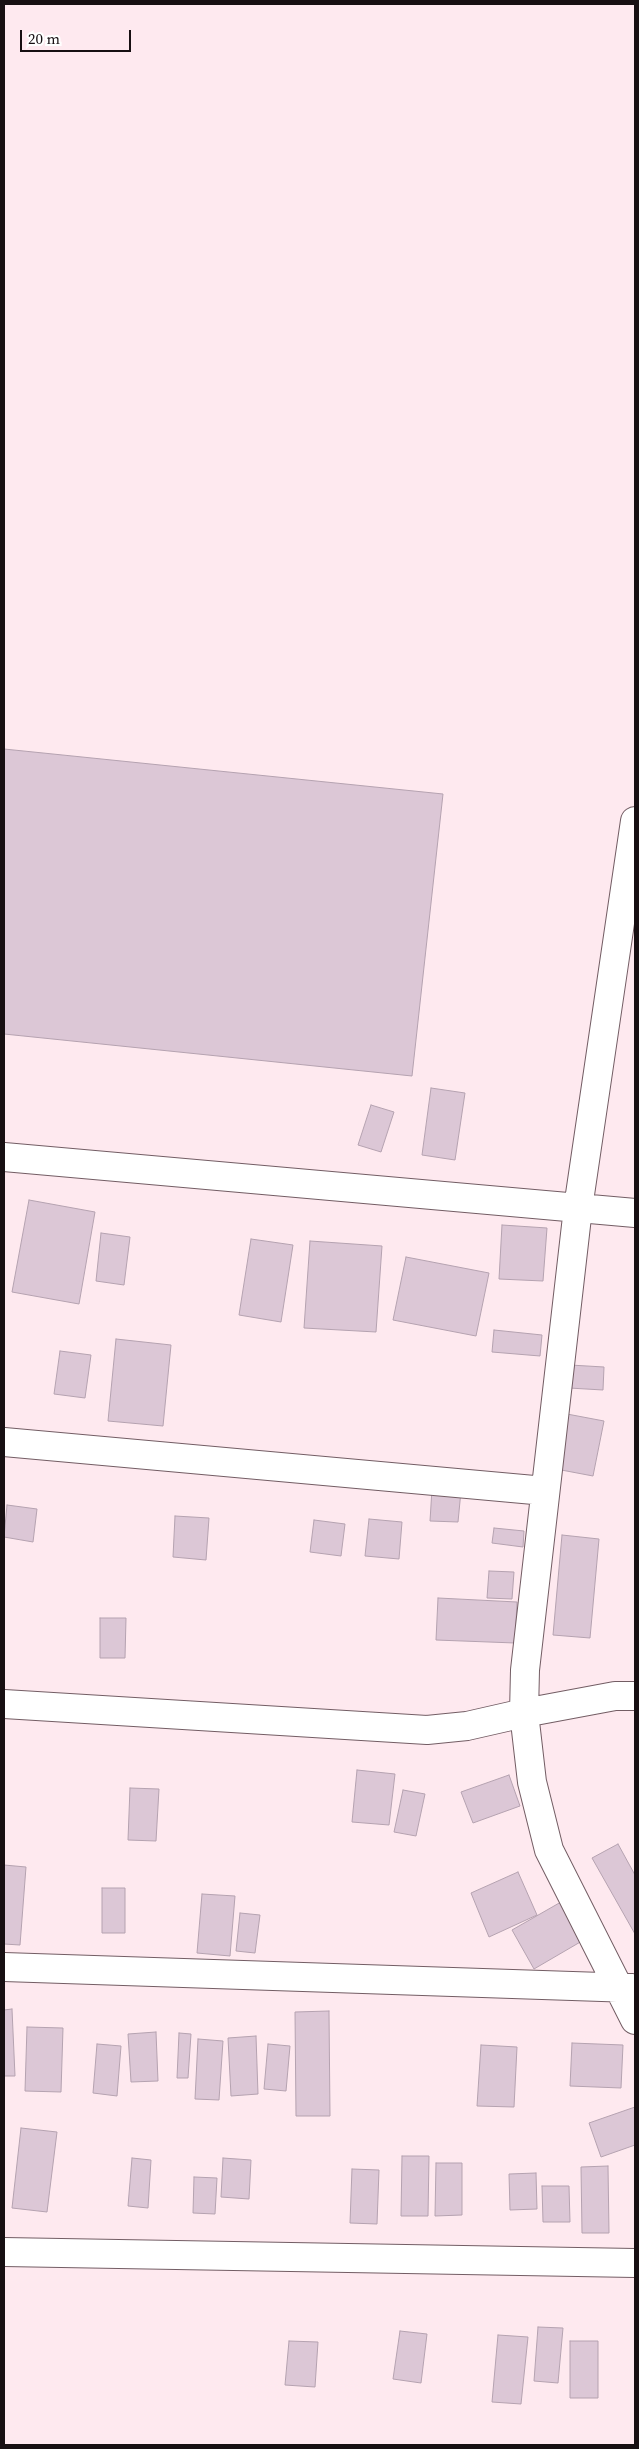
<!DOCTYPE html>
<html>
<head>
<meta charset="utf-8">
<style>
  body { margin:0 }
  #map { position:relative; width:639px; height:2449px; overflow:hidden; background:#fee9ef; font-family:"Source Serif 4",serif }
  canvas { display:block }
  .frame { position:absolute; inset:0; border:5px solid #170f12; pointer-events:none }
  .scale { position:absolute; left:20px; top:30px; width:111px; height:22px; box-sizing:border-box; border:2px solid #170f12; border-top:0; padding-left:6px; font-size:15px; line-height:18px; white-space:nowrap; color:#170f12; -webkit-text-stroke:4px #fff; paint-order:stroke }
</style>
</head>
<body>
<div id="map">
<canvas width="639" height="2449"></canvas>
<div class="frame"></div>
<div class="scale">20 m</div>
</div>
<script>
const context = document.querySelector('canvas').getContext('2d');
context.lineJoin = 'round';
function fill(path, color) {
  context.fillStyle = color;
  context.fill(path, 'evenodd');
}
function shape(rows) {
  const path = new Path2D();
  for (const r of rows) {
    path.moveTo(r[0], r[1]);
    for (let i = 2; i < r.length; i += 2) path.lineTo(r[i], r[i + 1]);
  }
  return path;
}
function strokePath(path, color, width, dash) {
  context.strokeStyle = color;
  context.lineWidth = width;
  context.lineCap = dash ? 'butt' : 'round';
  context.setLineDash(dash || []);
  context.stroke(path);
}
const building = shape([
  [4,749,443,794,412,1076,4,1034,4,749],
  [431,1088,465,1093,455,1160,422,1155,431,1088],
  [371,1105,394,1112,381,1152,358,1145,371,1105],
  [29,1200,95,1212,79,1304,12,1292,29,1200],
  [502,1225,547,1228,543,1281,499,1279,502,1225],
  [101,1233,130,1237,124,1285,96,1281,101,1233],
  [251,1239,293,1245,281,1322,239,1315,251,1239],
  [310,1241,382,1246,376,1332,304,1328,310,1241],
  [406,1257,489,1273,476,1336,393,1320,406,1257],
  [494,1330,542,1335,540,1356,492,1352,494,1330],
  [116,1339,171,1345,163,1426,108,1421,116,1339],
  [60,1351,91,1355,85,1398,54,1394,60,1351],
  [570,1365,604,1367,603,1390,569,1388,570,1365],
  [567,1414,604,1421,593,1476,556,1469,567,1414],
  [432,1489,461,1491,458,1522,430,1521,432,1489],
  [7,1505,37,1509,33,1542,4,1537,7,1505],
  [175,1516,209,1518,206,1560,173,1557,175,1516],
  [369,1519,402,1522,399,1559,365,1556,369,1519],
  [314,1520,345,1524,341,1556,310,1552,314,1520],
  [494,1528,524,1531,523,1547,492,1543,494,1528],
  [562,1535,599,1539,590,1638,553,1635,562,1535],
  [489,1571,514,1572,512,1599,487,1598,489,1571],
  [438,1598,517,1602,515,1643,436,1640,438,1598],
  [100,1618,126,1618,125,1658,100,1658,100,1618],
  [357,1770,395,1774,389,1825,352,1822,357,1770],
  [509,1775,520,1806,473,1823,461,1792,509,1775],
  [130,1788,159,1789,156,1841,128,1840,130,1788],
  [403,1790,425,1794,416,1836,394,1832,403,1790],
  [618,1844,635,1875,635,1934,592,1858,618,1844],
  [4,1865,26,1867,20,1945,4,1944,4,1865],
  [518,1872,537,1915,489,1937,471,1893,518,1872],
  [102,1888,125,1888,125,1933,102,1933,102,1888],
  [202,1894,235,1896,230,1956,197,1953,202,1894],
  [561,1902,582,1941,534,1969,512,1930,561,1902],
  [240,1913,260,1915,255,1953,236,1951,240,1913],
  [12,2009,15,2076,4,2076,4,2010,12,2009],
  [329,2011,330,2116,296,2116,295,2012,329,2011],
  [27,2027,63,2028,61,2092,25,2091,27,2027],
  [156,2032,158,2081,131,2082,128,2034,156,2032],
  [179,2033,191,2034,188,2078,177,2078,179,2033],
  [256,2036,258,2094,231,2096,228,2038,256,2036],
  [198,2039,223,2041,219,2100,195,2099,198,2039],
  [572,2043,623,2045,621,2088,570,2086,572,2043],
  [97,2044,121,2046,117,2096,93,2093,97,2044],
  [268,2044,290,2046,286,2091,264,2089,268,2044],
  [481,2045,517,2047,514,2107,477,2106,481,2045],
  [635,2107,635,2145,601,2157,589,2123,635,2107],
  [21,2128,57,2132,47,2212,12,2208,21,2128],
  [402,2156,429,2156,428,2216,401,2216,402,2156],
  [132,2158,151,2160,148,2208,128,2206,132,2158],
  [223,2158,251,2160,249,2199,221,2197,223,2158],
  [436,2163,462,2163,462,2215,435,2216,436,2163],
  [608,2166,609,2233,582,2233,581,2167,608,2166],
  [352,2169,379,2170,377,2224,350,2223,352,2169],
  [536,2173,537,2209,510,2210,509,2174,536,2173],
  [194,2177,217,2178,215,2214,193,2213,194,2177],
  [542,2186,569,2186,570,2222,543,2222,542,2186],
  [538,2327,563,2328,558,2383,534,2381,538,2327],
  [400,2331,427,2334,421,2383,393,2379,400,2331],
  [498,2335,528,2337,521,2404,492,2402,498,2335],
  [289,2341,318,2342,315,2387,285,2385,289,2341],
  [570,2341,598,2341,598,2398,570,2398,570,2341]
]);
fill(building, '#dcc7d6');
strokePath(building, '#b5a2b0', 1);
const minor = shape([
  [635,821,578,1208,525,1670,524,1713,532,1782,549,1850,635,2020],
  [4,1157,635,1213],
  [4,1442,545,1491],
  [4,1704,427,1730,467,1726,524,1713,615,1696,635,1696],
  [4,1967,632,1988],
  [4,2252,635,2263]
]);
strokePath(minor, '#735d64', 30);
strokePath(minor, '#fff', 28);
</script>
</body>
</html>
